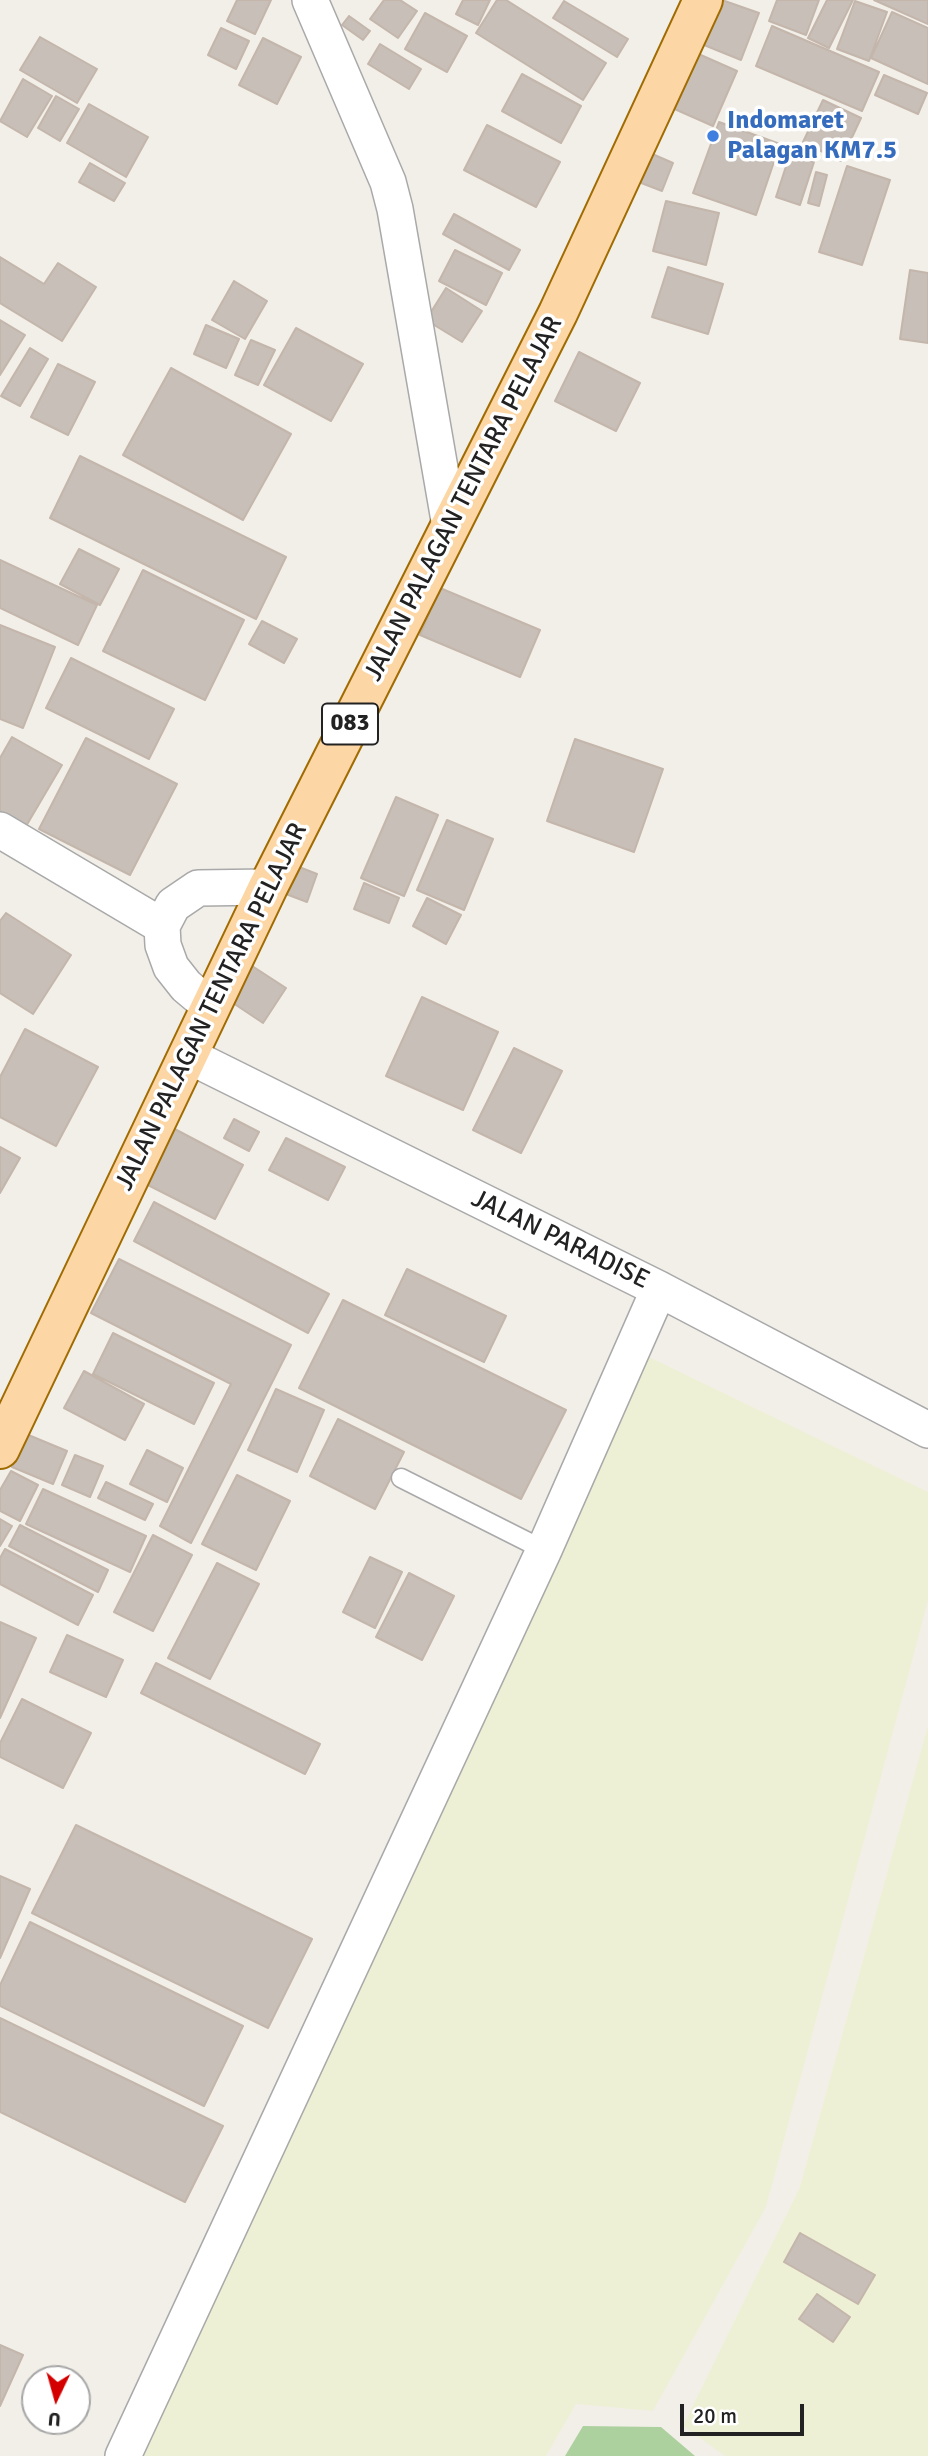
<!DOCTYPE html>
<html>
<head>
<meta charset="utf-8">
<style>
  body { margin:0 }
  #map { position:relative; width:928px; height:2456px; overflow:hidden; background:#f2efe9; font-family:Signika,sans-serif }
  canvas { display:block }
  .north { position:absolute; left:21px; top:2365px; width:70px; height:70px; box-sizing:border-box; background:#fff; border:2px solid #a7a7a7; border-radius:50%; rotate:185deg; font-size:19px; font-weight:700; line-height:28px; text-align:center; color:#222 }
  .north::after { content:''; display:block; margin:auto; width:24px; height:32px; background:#d40000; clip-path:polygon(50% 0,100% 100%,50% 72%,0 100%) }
  .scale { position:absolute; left:680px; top:2404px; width:124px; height:32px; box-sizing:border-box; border:4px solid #222; border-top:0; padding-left:9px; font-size:21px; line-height:24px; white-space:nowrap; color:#222; -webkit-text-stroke:5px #fff; paint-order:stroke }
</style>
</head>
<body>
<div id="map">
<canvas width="928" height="2456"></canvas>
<div class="north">U</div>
<div class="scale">20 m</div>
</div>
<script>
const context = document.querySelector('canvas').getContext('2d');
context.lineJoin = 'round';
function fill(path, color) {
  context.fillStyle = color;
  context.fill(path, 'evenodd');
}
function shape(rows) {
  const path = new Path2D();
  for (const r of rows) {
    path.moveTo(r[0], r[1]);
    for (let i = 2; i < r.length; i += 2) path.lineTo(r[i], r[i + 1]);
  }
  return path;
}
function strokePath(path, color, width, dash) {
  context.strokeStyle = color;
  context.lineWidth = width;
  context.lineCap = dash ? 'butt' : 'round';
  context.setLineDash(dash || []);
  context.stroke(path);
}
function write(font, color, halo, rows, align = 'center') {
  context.font = font + ' Signika,sans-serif';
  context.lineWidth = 7;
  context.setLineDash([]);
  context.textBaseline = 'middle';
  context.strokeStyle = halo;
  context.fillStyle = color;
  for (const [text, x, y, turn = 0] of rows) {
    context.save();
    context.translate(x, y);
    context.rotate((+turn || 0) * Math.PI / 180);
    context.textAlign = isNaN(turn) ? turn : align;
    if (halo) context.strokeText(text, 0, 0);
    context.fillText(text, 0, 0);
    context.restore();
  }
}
fill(shape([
  [649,1357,928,1492,928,1601,766,2207,653,2411,576,2404,546,2456,127,2456],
  [928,1726,928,2456,725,2456,683,2426,800,2187]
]), '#eef0d5');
fill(shape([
  [583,2426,661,2427,695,2456,565,2456]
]), '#add19e');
const building = shape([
  [237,0,271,0,255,34,227,21,237,0],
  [384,0,400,0,417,11,398,38,370,19,384,0],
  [463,0,490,0,478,25,456,14,463,0],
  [497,0,506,0,606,63,583,100,476,33,497,0],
  [722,0,759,13,741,60,704,45,722,0],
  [777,0,819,0,806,35,769,21,777,0],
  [827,0,853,0,829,48,808,38,827,0],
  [874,0,928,0,928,24,874,0],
  [564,1,628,39,617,57,553,18,564,1],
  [855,1,887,12,869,61,837,49,855,1],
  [892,12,928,28,928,84,871,58,892,12],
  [425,13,467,36,447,72,405,49,425,13],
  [349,16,370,31,363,40,342,25,349,16],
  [772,26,879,72,862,111,756,66,772,26],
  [221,28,249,41,236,69,208,55,221,28],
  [40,37,97,69,77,103,20,70,40,37],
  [263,38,301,57,277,104,239,85,263,38],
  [380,44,421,69,409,89,368,64,380,44],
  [694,52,737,71,713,126,670,107,694,52],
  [522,74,581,106,561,143,502,111,522,74],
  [884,75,927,93,918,114,875,95,884,75],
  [23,79,52,96,27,137,0,121,23,79],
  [56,96,79,109,60,141,38,128,56,96],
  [823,100,861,118,841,161,803,142,823,100],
  [89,104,148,137,126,177,67,143,89,104],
  [719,122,780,144,756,215,693,193,719,122],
  [487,125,560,162,536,207,464,170,487,125],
  [643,150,673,163,662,191,631,179,643,150],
  [790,154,814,162,800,205,776,197,790,154],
  [90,163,125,183,114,201,79,182,90,163],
  [847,166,890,180,862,265,819,252,847,166],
  [816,172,827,175,819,206,808,203,816,172],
  [666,201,719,213,706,265,653,251,666,201],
  [454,214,520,250,509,270,443,234,454,214],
  [455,250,502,273,486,305,439,281,455,250],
  [0,257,44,284,58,263,96,287,62,341,0,303,0,257],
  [668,267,723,284,708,334,652,317,668,267],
  [910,270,928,273,928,343,900,339,910,270],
  [234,281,267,301,245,339,212,320,234,281],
  [446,288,482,311,462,342,426,320,446,288],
  [0,320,25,335,0,375,0,320],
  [206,325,239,339,226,368,194,354,206,325],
  [296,328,363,364,331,421,264,385,296,328],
  [251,340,275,350,258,385,235,375,251,340],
  [30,348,48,359,20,406,1,396,30,348],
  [579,352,640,383,616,431,555,401,579,352],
  [58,364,95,382,68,435,31,417,58,364],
  [171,368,291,434,243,520,123,455,171,368],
  [80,456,286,557,256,619,50,518,80,456],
  [79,549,119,569,100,605,60,584,79,549],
  [0,560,97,605,78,645,0,608,0,560],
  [143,570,244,620,205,700,103,651,143,570],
  [440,588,540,630,520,677,420,635,440,588],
  [262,621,297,639,284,663,249,644,262,621],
  [0,625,55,647,23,728,0,719,0,625],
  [71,658,174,709,149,759,46,708,71,658],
  [12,737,62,765,22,833,0,821,0,758,12,737],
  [86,738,177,784,130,875,39,829,86,738],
  [575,739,663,769,634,852,547,821,575,739],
  [396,797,438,815,404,896,361,878,396,797],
  [447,820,493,839,464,910,417,890,447,820],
  [289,863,317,874,307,902,278,891,289,863],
  [364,883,399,898,389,923,354,909,364,883],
  [427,898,461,915,446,944,413,926,427,898],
  [6,913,71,955,33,1014,0,993,0,921,6,913],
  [246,962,286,988,263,1023,224,997,246,962],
  [422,997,498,1032,463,1110,386,1076,422,997],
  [25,1029,98,1067,56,1146,0,1117,0,1077,25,1029],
  [514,1048,562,1071,521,1153,473,1130,514,1048],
  [234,1119,259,1132,249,1151,224,1138,234,1119],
  [169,1126,243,1165,215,1219,140,1181,169,1126],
  [286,1138,345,1167,328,1200,269,1170,286,1138],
  [0,1147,20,1158,0,1193,0,1147],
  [154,1202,329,1294,308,1333,134,1241,154,1202],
  [119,1259,291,1345,191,1543,160,1526,231,1384,91,1313,119,1259],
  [407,1269,506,1316,484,1362,385,1315,407,1269],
  [343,1300,566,1410,521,1499,299,1388,343,1300],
  [113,1333,214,1383,194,1424,93,1374,113,1333],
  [84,1371,144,1404,125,1440,64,1408,84,1371],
  [276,1389,324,1410,297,1472,248,1450,276,1389],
  [338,1419,404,1452,375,1509,310,1476,338,1419],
  [26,1434,67,1451,53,1484,12,1467,26,1434],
  [147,1450,183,1468,167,1502,130,1484,147,1450],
  [75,1455,103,1466,90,1497,62,1485,75,1455],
  [11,1471,38,1485,20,1521,0,1511,0,1490,11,1471],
  [237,1475,290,1501,256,1570,202,1544,237,1475],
  [106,1482,153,1504,145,1520,98,1498,106,1482],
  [43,1489,146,1536,130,1572,26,1524,43,1489],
  [0,1519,12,1526,0,1546,0,1519],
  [20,1525,108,1570,98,1592,9,1546,20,1525],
  [153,1535,192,1555,153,1631,114,1612,153,1535],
  [5,1549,93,1595,78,1625,0,1584,0,1558,5,1549],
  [370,1557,402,1572,375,1628,343,1612,370,1557],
  [217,1563,259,1584,210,1679,168,1658,217,1563],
  [409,1573,454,1596,422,1660,376,1637,409,1573],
  [0,1622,36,1638,0,1718,0,1622],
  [67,1635,123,1660,106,1697,50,1672,67,1635],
  [156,1663,320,1744,305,1774,141,1693,156,1663],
  [22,1699,91,1733,63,1788,0,1757,0,1743,22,1699],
  [76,1825,312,1939,268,2028,32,1913,76,1825],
  [0,1876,30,1889,0,1958,0,1876],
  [30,1922,243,2026,204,2106,0,2006,0,1985,30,1922],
  [0,2018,223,2126,185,2202,0,2112,0,2018],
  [800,2233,875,2275,858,2304,784,2262,800,2233],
  [817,2294,850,2317,833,2342,799,2319,817,2294],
  [0,2345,23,2355,0,2406,0,2345]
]);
fill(building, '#c7bfb8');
strokePath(building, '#c4b6ab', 2);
const service = shape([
  [401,1478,544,1550]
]);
const minor = shape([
  [310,0,388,182,395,209,450,526],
  [0,830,162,926],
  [211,1007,186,986,171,967,163,945,162,926,173,905,198,888,268,887],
  [189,1056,659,1289,928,1430],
  [123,2456,544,1550,659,1289]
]);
const primary = shape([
  [0,1449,268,887,558,313,703,0]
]);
strokePath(service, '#a9a9a9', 21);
strokePath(minor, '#a9a9a9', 38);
strokePath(primary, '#a06b00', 42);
strokePath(service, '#fff', 18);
strokePath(minor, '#fff', 35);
strokePath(primary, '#fcd6a4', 38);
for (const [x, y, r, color] of [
  [713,136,7,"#3f7fe0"]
]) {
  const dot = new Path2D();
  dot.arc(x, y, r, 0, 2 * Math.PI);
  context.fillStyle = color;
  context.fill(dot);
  strokePath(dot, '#fff', 2.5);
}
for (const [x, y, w] of [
  [350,724,56]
]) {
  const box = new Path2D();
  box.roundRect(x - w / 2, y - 20.5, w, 41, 5);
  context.fillStyle = '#fff';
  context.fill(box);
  strokePath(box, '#222', 2);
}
write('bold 24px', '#222', null, [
  ["083",350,724]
]);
write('bold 26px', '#366cbe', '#fff', [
  ["Indomaret",727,121],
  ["Palagan KM7.5",727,151]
], 'left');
write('26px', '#222', '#fff', [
  ["JALAN PALAGAN TENTARA PELAJAR",464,499,-63],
  ["JALAN PALAGAN TENTARA PELAJAR",212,1007,-64],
  ["JALAN PARADISE",560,1240,26]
]);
</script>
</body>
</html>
